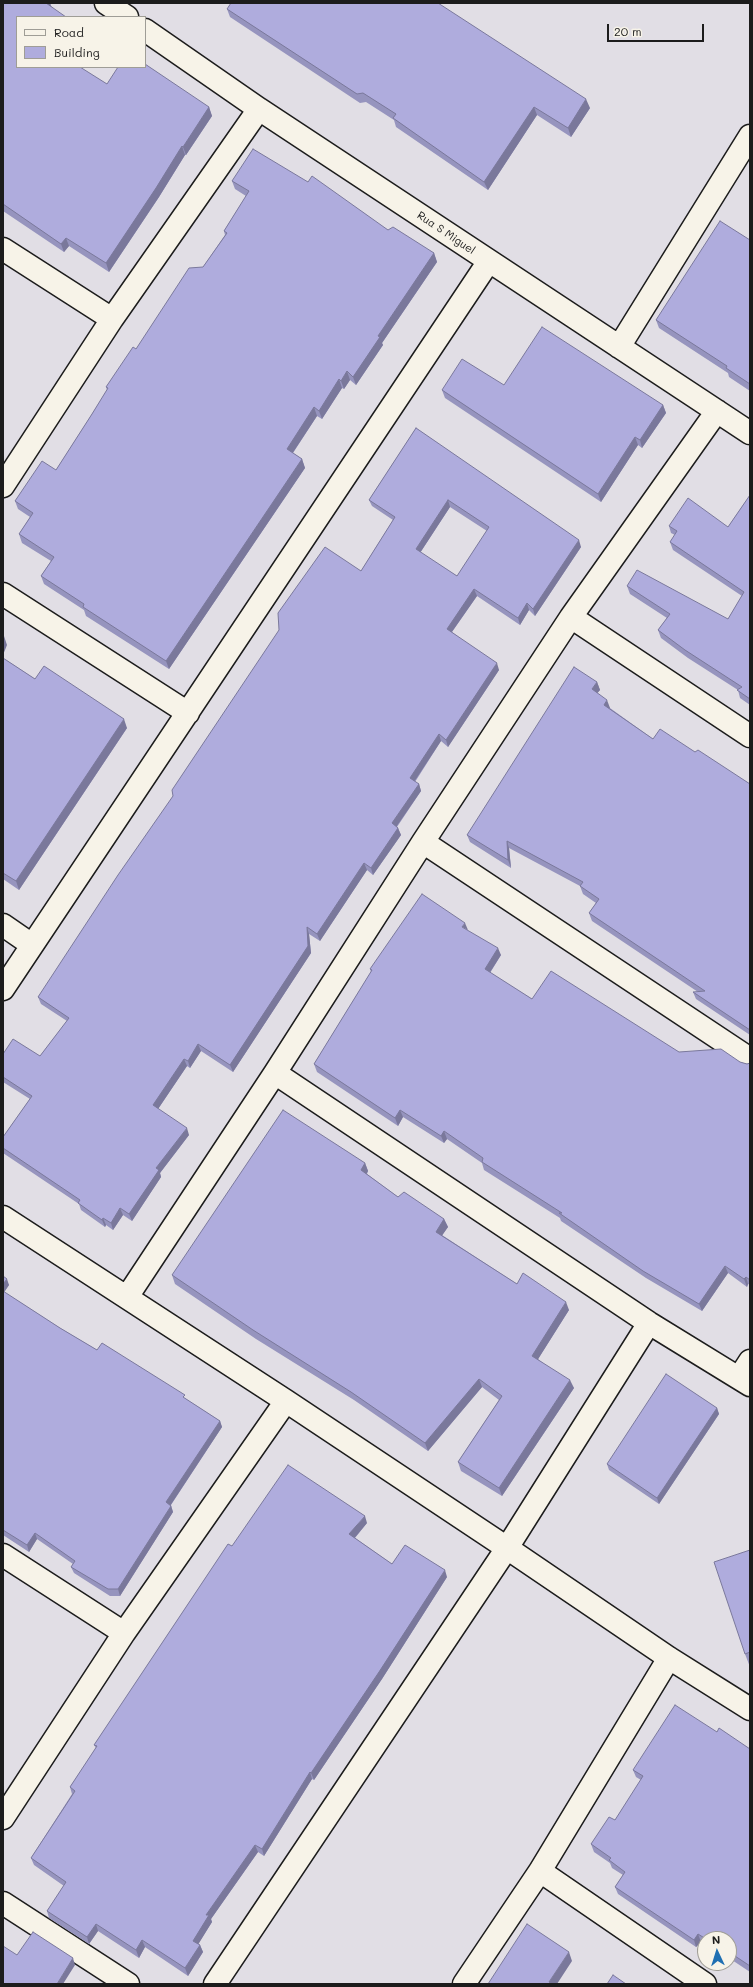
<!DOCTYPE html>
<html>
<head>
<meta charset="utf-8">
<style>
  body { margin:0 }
  #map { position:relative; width:753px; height:1987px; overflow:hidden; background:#e1dee5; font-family:Mali,sans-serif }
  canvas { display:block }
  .frame { position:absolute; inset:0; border:4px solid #1c1c1c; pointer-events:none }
  .legend { position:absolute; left:16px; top:16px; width:130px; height:52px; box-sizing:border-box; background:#f7f3e8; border:1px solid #9f9d96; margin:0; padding:5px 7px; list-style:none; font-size:12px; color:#1c1c1c }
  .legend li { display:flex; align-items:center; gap:8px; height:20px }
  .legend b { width:20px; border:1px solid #9f9d96 }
  .north { position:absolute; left:697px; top:1931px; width:40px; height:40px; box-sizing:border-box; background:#f7f3e8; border:1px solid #9f9d96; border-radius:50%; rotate:356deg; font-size:11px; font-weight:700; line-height:16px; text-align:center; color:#1c1c1c }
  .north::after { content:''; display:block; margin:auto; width:14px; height:18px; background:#1f6fb2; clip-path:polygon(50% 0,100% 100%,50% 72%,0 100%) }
  .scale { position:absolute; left:607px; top:24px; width:97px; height:18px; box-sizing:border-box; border:2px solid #1c1c1c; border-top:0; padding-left:5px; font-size:12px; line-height:14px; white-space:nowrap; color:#1c1c1c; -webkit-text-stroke:3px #f7f3e8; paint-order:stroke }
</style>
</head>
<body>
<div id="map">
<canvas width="753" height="1987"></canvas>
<div class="frame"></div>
<ul class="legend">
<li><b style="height:5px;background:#f7f3e8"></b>Road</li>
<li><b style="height:11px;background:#afacdd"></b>Building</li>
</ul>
<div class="north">N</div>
<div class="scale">20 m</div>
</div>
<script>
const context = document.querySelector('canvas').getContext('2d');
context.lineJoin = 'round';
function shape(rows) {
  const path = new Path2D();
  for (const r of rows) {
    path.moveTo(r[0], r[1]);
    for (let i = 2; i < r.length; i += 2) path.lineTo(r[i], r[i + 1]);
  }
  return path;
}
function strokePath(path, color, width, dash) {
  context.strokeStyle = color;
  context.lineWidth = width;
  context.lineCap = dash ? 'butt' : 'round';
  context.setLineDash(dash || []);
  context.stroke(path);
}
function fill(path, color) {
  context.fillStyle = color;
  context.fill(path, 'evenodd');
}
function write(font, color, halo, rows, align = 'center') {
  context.font = font + ' Mali,sans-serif';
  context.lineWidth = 3.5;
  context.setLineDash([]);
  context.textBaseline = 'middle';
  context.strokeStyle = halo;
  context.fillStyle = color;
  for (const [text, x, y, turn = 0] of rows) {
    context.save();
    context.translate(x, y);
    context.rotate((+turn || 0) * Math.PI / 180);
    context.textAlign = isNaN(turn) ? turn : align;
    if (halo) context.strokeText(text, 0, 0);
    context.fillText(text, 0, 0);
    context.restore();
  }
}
const minor = shape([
  [106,3,127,17],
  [145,30,259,109,750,433],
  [3,249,112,319],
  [619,347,750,136],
  [3,486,112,319,259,109],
  [3,594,188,713],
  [571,617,750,736],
  [423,842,750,1059],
  [3,925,32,945],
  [3,989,489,261],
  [275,1073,649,1323,750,1385],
  [3,1217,286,1401,507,1548,669,1658,750,1709],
  [127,1297,275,1073,423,842,571,617,717,411],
  [739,1378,750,1361],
  [3,1555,124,1633],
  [3,1818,124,1633,286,1401],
  [540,1871,705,1984],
  [3,1903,128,1984],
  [215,1984,507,1548,649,1323],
  [464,1984,540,1871,669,1658]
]);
strokePath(minor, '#1c1c1c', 25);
strokePath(minor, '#f7f3e8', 22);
fill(shape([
  [3,3,50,3,51,7,17,67,107,84,209,107,212,116,186,155,185,155,159,197,109,272,69,246,64,252,3,211],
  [227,9,590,108,571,137,537,115,488,190,396,127,394,120,366,102,360,103,230,17],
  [232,181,308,182,388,230,434,253,437,262,382,343,383,345,356,385,350,380,344,389,342,388,322,419,317,416,293,453,302,459,305,468,169,669,86,616,84,610,44,584,41,576,51,561,22,543,19,534,30,517,18,509,15,501,56,470,92,414,107,390,106,387,136,349,203,267,225,235,224,231,246,196,235,189],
  [750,240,750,391,729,377,728,373,659,328,656,320],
  [504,385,663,405,666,413,642,448,638,445,601,502,445,398,442,390],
  [416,428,581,547,535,616,529,610,520,625,477,596,452,632,499,670,448,747,441,741,415,782,419,784,421,791,397,827,398,828,401,835,373,875,367,870,320,941,309,934,311,953,233,1072,201,1051,190,1068,187,1066,158,1109,189,1135,160,1173,161,1177,132,1221,123,1215,113,1230,106,1225,105,1227,81,1210,79,1204,3,1153,3,1137,30,1099,3,1082,3,1054,40,1056,67,1021,41,1004,38,997,361,571,393,520,372,506,369,500],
  [450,507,487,531,457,576,420,553],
  [750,495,750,705,740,698,738,690,688,658,661,638,658,630,667,618,630,594,627,586,728,619,742,596,673,550,670,542,675,535,671,533,669,526,728,527],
  [3,658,35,679,127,728,19,890,3,879],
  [597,682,600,690,597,693,610,708,653,739,695,752,750,784,750,1035,696,999,693,992,698,992,592,921,589,913,596,903,583,894,580,886,509,848,511,868,470,842,467,835],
  [468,931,501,955,490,973,532,999,679,1052,740,1062,747,1064,750,1063,750,1285,748,1284,747,1287,728,1273,702,1311,646,1278,561,1221,560,1218,484,1170,482,1163,447,1139,444,1143,403,1117,398,1126,317,1072,314,1064,371,972,370,969],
  [365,1163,368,1171,367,1174,398,1197,444,1219,448,1227,442,1235,517,1284,569,1310,538,1359,574,1388,502,1496,461,1471,458,1462,499,1400,482,1387,428,1451,354,1400,256,1339,175,1284,172,1275],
  [3,1276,9,1285,4,1292,60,1328,97,1350,186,1399,220,1421,222,1427,171,1505,173,1512,120,1596,110,1596,74,1573,71,1567,73,1564,37,1539,29,1552,3,1535],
  [717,1408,719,1414,659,1504,609,1470,607,1464],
  [367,1523,355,1538,392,1564,447,1577,382,1679,314,1780,312,1779,264,1856,258,1852,211,1919,212,1922,198,1944,200,1945,203,1952,188,1976,145,1947,139,1958,98,1931,89,1944,49,1918,47,1911,64,1886,34,1865,31,1858,72,1794,70,1787,96,1748,94,1745,232,1546],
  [750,1550,750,1667,745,1654],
  [717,1732,750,1749,750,1972,729,1958,729,1939,705,1939,705,1944,701,1942,696,1947,618,1894,615,1887,623,1875,612,1868,610,1863,594,1852,591,1844,615,1820,641,1780,636,1777,633,1770]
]), '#9694be');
fill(shape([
  [46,3,50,3,52,8],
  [586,99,590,108,571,137,568,128],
  [209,107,212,116,186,155,183,147],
  [534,107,537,115,488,190,484,182],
  [182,146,185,155,159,197,109,272,106,263],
  [66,238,69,246,64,252,61,244],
  [434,253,437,262,382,343,383,345,356,385,353,377,378,336],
  [347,371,350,380,344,389,341,381],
  [339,379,342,388,322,419,319,411],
  [663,405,666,413,642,448,640,440],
  [314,407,317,416,290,457,287,449],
  [635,437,638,445,601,502,598,494],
  [302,459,305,468,169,669,166,661],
  [448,500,450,507,418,556,416,549],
  [579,540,581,547,535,616,533,609],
  [474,589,477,596,449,636,447,629],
  [527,603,529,610,520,625,518,618],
  [4,636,7,645,3,655,3,639],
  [497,663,499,670,448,747,446,740],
  [597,682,600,690,594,697,592,689],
  [607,700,610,708,607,712,604,705],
  [124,719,127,728,19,890,16,881],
  [439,734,441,741,412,785,410,778],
  [419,784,421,791,394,830,392,823],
  [398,828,401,835,373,875,371,868],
  [507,841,509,848,511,868,508,860],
  [364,863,367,870,320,941,317,934],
  [465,923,468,930,462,927],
  [307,927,309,934,311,953,233,1072,230,1065],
  [498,948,501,955,487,977,485,969],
  [198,1044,201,1051,190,1068,188,1061],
  [184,1059,187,1066,156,1112,153,1105],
  [400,1110,403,1117,398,1126,395,1118],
  [187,1128,189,1135,160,1173,161,1177,132,1221,129,1214,156,1168],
  [444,1131,447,1139,444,1143,441,1136],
  [365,1163,368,1171,364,1178,361,1170],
  [120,1208,123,1215,113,1230,111,1223],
  [103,1218,106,1225,105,1227,102,1220],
  [444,1219,448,1227,439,1240,436,1232],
  [725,1266,728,1273,702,1311,699,1304],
  [746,1277,748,1284,747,1287,744,1279],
  [7,1279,9,1285,3,1294,3,1284],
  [566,1302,569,1310,535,1364,532,1356],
  [479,1379,482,1387,428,1451,425,1443],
  [570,1380,574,1388,502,1496,499,1488],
  [717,1408,719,1414,659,1504,657,1498],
  [220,1421,222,1427,168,1509,166,1502],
  [171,1506,173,1512,120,1596,118,1589],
  [365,1516,367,1523,352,1541,349,1534],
  [35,1533,37,1539,29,1552,27,1545],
  [445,1570,447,1577,382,1679,314,1780,311,1773],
  [310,1772,312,1779,264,1856,262,1849],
  [255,1845,258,1852,211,1919,212,1922,196,1948,193,1941,206,1915],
  [96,1924,98,1931,89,1944,87,1937],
  [698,1934,701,1942,696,1947,694,1940],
  [142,1940,145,1947,139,1958,136,1950],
  [200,1945,203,1952,188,1976,185,1968],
  [569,1952,572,1961,557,1984,550,1984,549,1982],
  [73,1958,75,1965,63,1984,57,1984]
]), '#7a789b');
const building = shape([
  [3,3,46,3,66,17,17,17,17,67,80,67,107,84,118,67,145,67,145,64,209,107,183,147,182,146,156,188,106,263,66,238,61,244,3,204,3,3],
  [231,3,438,3,586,99,568,128,534,107,484,182,393,118,396,114,363,93,357,94,227,9,231,3],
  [253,149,308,182,312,176,388,230,393,227,434,253,378,336,380,337,353,377,347,371,341,381,339,379,319,411,314,407,287,449,302,459,166,661,83,607,84,604,41,576,54,557,19,534,33,513,15,501,42,461,56,470,92,414,108,388,106,387,133,347,136,349,189,268,203,267,227,233,224,231,249,191,232,181,253,149],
  [720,221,750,240,750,384,726,368,727,366,656,320,720,221],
  [542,327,663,405,640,440,635,437,598,494,442,390,462,359,504,385,542,327],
  [416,428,579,540,533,609,527,603,518,618,474,589,447,629,497,663,446,740,439,734,410,778,419,784,392,823,398,828,371,868,364,863,317,934,307,927,308,946,230,1065,198,1044,188,1061,184,1059,153,1105,187,1128,156,1168,159,1170,129,1214,120,1208,111,1223,103,1218,102,1220,78,1203,80,1200,3,1148,3,1137,32,1096,3,1077,3,1054,13,1039,40,1056,69,1018,38,997,118,875,173,796,172,790,279,630,278,613,325,547,361,571,395,517,369,500,416,428],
  [448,500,489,527,457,576,416,549,448,500],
  [750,495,750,699,737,690,742,687,685,650,658,630,670,614,627,586,637,570,728,619,744,592,670,542,677,531,669,526,688,498,728,527,750,495],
  [3,658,35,679,44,666,124,719,16,881,3,873,3,658],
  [574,667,597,682,592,689,607,700,604,705,653,739,660,729,695,752,698,750,750,784,750,1030,693,992,705,991,589,913,599,899,580,886,583,882,507,841,508,860,467,835,574,667],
  [422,894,465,923,462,927,498,948,485,969,532,999,551,971,679,1052,721,1049,740,1062,747,1064,750,1063,750,1280,746,1277,744,1279,725,1266,699,1304,643,1271,559,1213,562,1213,482,1162,483,1158,444,1131,441,1136,400,1110,395,1118,314,1064,372,970,370,969,422,894],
  [283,1110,365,1163,361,1170,398,1197,404,1192,444,1219,436,1232,517,1284,523,1273,566,1302,532,1356,570,1380,499,1488,458,1462,502,1396,479,1379,425,1443,351,1392,253,1330,172,1275,283,1110],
  [3,1276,7,1279,3,1284,3,1276],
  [3,1291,60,1328,97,1350,102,1343,185,1395,183,1397,220,1421,166,1502,171,1506,118,1589,108,1589,71,1567,75,1561,35,1533,27,1545,3,1530,3,1291],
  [666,1374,717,1408,657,1498,607,1464,666,1374],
  [288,1465,365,1516,349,1534,392,1564,405,1545,445,1570,379,1672,311,1773,310,1772,262,1849,255,1845,206,1915,209,1915,193,1941,200,1945,185,1968,142,1940,136,1950,96,1924,87,1937,47,1911,66,1882,31,1858,75,1791,70,1787,97,1746,94,1745,228,1544,232,1546,288,1465],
  [750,1550,750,1652,745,1654,714,1562,750,1550],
  [675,1705,717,1732,719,1728,750,1749,750,1966,729,1952,729,1939,706,1939,698,1934,694,1940,615,1887,625,1872,609,1860,611,1858,591,1844,609,1817,615,1820,643,1776,633,1770,675,1705],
  [527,1924,569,1952,549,1982,552,1984,488,1984,527,1924],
  [33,1932,73,1958,57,1984,3,1984,3,1946,17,1955,33,1932],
  [613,1975,626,1984,607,1984,613,1975]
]);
fill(building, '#afacdd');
strokePath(building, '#7a789b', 1);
write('11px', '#1c1c1c', '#f7f3e8', [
  ["Rua S Miguel",446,233,34]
]);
</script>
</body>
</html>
